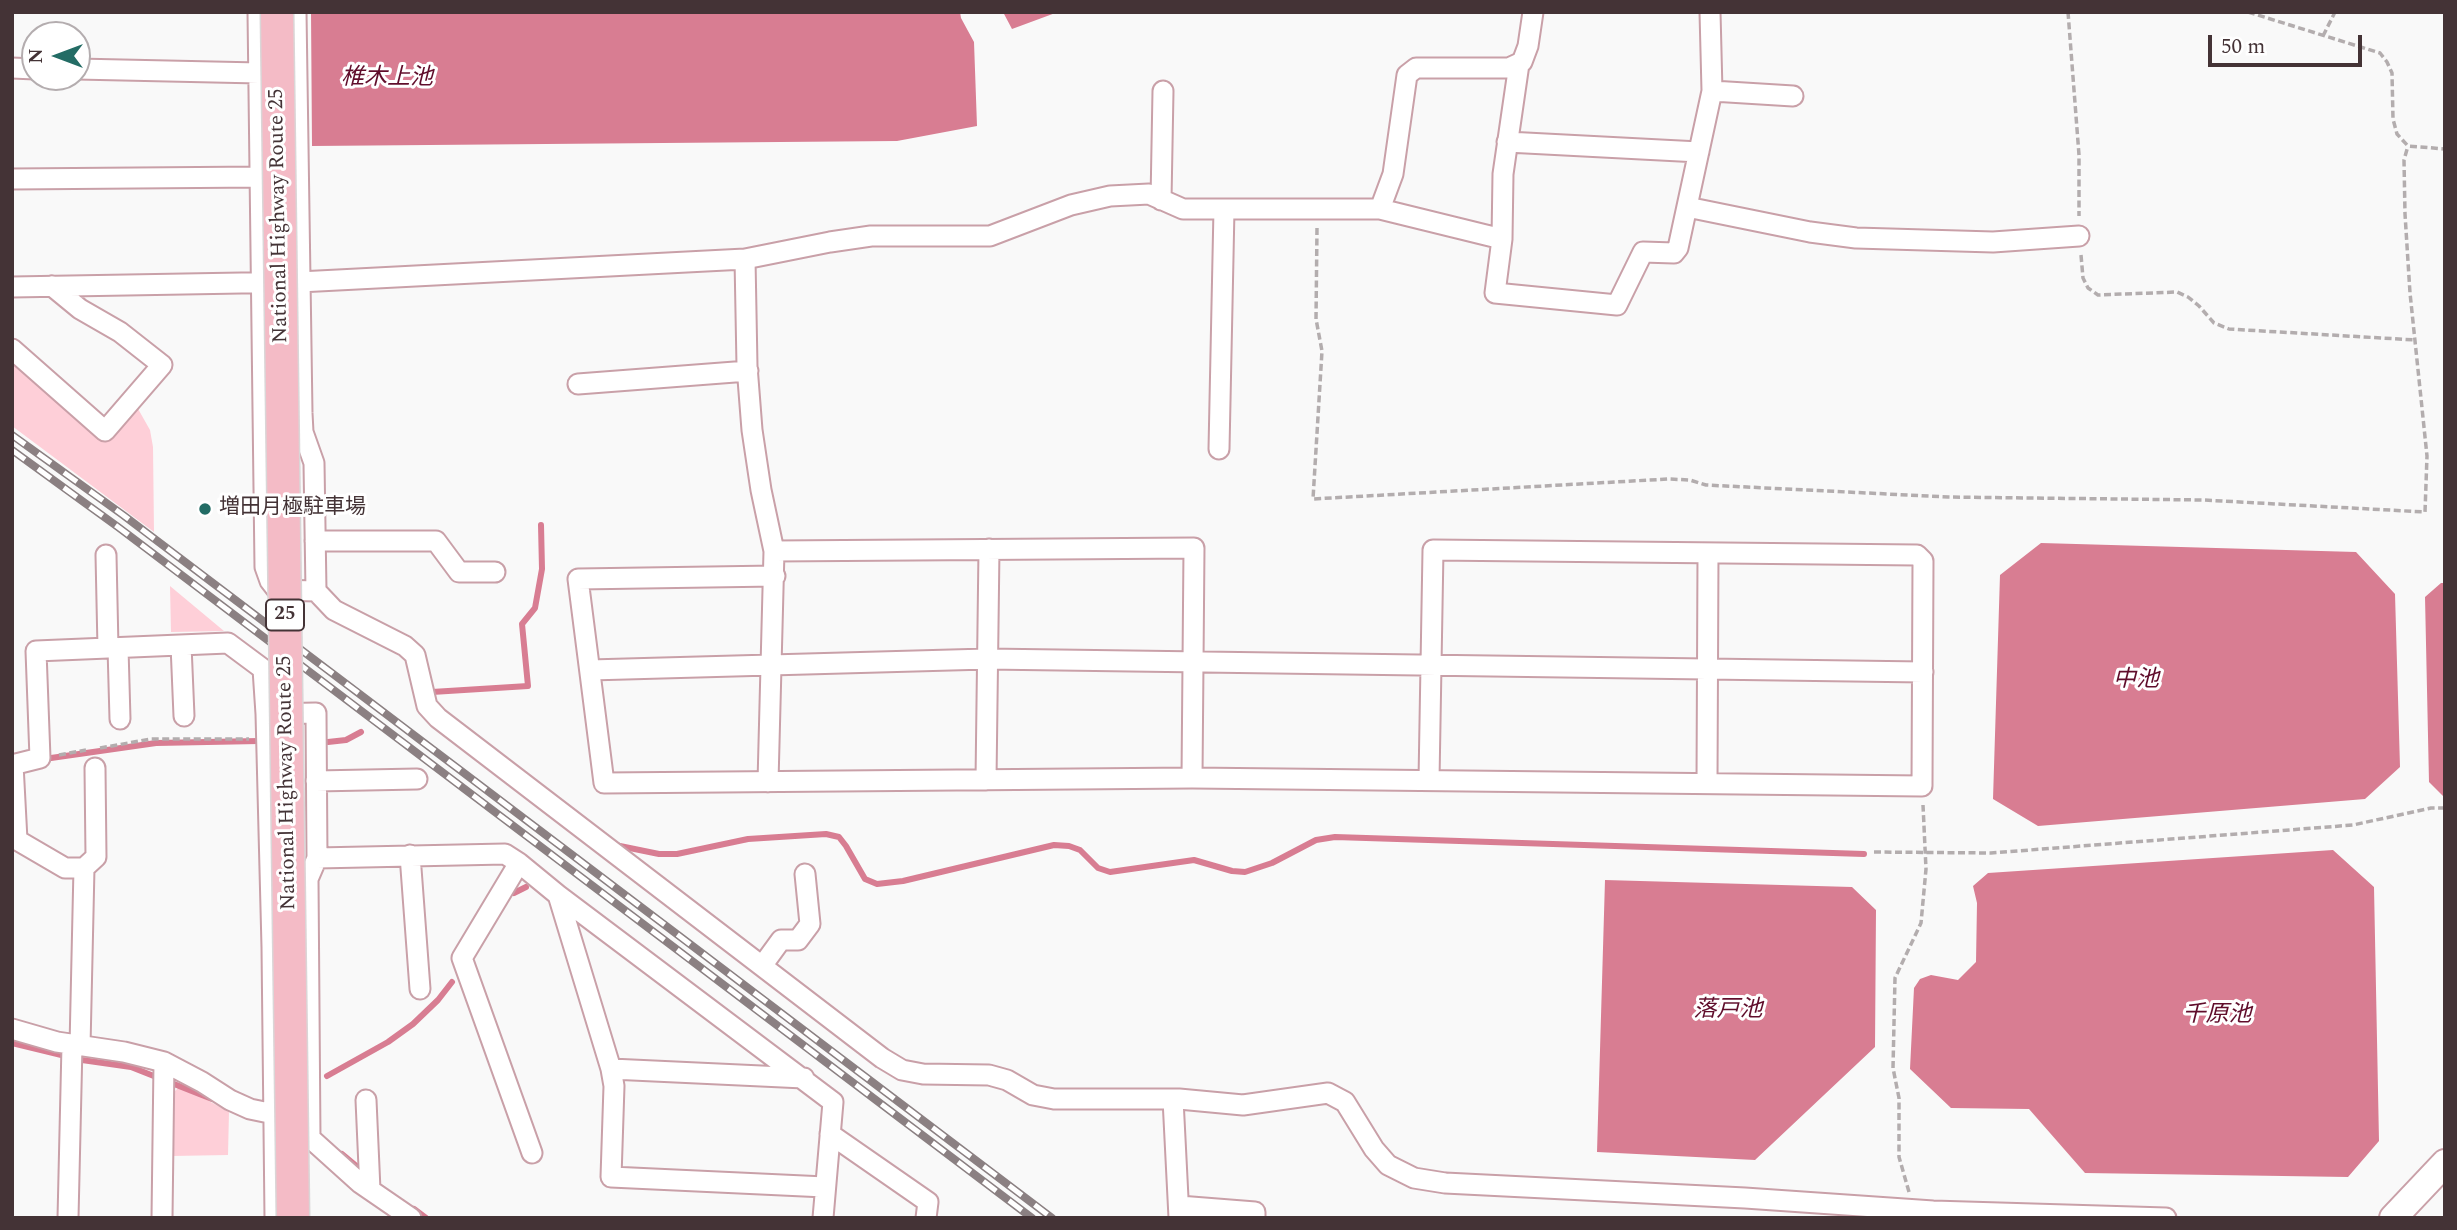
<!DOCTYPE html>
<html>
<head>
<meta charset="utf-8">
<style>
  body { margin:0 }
  #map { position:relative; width:2457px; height:1230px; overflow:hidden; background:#f9f9f9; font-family:Spectral,serif }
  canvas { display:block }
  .frame { position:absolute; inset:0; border:14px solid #443336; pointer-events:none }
  .north { position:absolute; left:21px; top:21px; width:70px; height:70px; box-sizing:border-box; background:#fff; border:2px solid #b4adaf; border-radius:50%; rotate:270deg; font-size:19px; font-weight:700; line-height:28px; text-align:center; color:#443336 }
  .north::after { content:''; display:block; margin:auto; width:24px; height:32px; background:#236c65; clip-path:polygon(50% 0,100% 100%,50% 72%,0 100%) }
  .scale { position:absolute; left:2208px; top:35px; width:154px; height:32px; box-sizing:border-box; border:4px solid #443336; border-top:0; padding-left:9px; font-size:21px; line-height:24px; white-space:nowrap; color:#443336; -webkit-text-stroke:5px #fff; paint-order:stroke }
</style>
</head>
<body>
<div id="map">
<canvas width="2457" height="1230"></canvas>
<div class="frame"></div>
<div class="north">N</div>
<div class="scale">50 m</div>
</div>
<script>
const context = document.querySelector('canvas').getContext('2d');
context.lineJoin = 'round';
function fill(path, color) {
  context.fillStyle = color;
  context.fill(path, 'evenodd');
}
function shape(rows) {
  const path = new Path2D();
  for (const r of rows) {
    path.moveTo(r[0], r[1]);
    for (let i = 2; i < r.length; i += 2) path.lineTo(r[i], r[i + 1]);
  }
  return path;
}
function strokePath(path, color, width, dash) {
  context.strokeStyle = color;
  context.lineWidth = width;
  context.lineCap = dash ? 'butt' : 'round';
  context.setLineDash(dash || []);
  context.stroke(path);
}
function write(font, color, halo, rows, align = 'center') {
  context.font = font + ' Spectral,"Noto Sans JP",serif';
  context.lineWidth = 6;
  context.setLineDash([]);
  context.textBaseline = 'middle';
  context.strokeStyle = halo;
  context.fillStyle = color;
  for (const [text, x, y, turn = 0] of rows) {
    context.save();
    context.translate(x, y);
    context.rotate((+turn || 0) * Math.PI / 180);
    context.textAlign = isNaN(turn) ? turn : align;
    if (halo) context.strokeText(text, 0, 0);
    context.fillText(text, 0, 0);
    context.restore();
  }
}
fill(shape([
  [12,358,104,439,137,407,150,430,153,447,154,532,12,426],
  [170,586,224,631,171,632],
  [178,1088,196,1094,229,1112,228,1155,172,1156,171,1095]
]), '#fecfd8');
fill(shape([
  [311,12,960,12,961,18,974,42,977,126,897,141,312,146],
  [1003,12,1058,12,1012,29],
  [2041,543,2356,552,2395,594,2400,767,2365,799,2038,826,1993,799,2000,575],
  [2441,583,2445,583,2445,798,2429,782,2425,597],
  [2333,850,2374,887,2379,1141,2348,1177,2085,1173,2029,1109,1951,1108,1910,1069,1914,988,1920,979,1931,975,1958,980,1976,962,1977,903,1973,886,1988,873],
  [1605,880,1852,887,1876,910,1875,1047,1755,1160,1597,1152]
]), '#d87d92');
strokePath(shape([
  [432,692,528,686,522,624,535,608,542,569,541,525],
  [328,742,346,740,361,732],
  [51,758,156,743,259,741],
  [615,845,659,854,677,854,748,839,826,834,839,837,846,846,865,879,877,884,903,881,1054,845,1069,846,1080,850,1098,868,1110,872,1194,860,1232,871,1245,872,1272,863,1316,840,1335,837,1864,854],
  [514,893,526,887],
  [12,1043,82,1060,131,1067,212,1099],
  [327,1076,388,1042,413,1024,438,1000,452,982],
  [342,1154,366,1174],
  [414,1209,426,1218]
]), '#d87d92', 6);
const minor = shape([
  [258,12,265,567,270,581,277,590,316,591,314,463,303,432,302,413,296,12],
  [1519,64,1503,174,1502,239,1495,293,1617,305,1643,252,1674,253,1678,248,1712,91,1710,12],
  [12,68,35,69],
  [77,69,259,73],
  [1712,91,1793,96],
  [1507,142,1699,152],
  [12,179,260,177],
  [1161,200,1163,91],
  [1687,207,1810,232,1856,238,1993,242,2079,236],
  [1380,209,1502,239],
  [745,259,747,366,752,430,761,490,774,551,768,782],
  [12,287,299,282,745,259,830,242,871,236,990,236,1071,205,1110,196,1149,194,1183,209,1380,209,1393,174,1407,75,1416,68,1509,68,1522,62,1528,46,1533,12],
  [12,349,105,431,162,365,120,332,80,309,52,286],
  [578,384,748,371],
  [1219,449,1224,209],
  [315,541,436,541,459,572,495,572],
  [774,551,1194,548,1192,778],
  [106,555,108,648],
  [775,576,578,579,604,783,1192,778,1922,786,1923,561,1917,555,1433,550,1429,780],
  [316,591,334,610,405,646,415,655,427,706,438,718,882,1058,902,1070,923,1074,989,1075,1007,1080,1033,1095,1054,1099,1179,1099,1243,1105,1328,1093,1345,1102,1374,1149,1388,1165,1414,1178,1445,1183,1745,1198,1933,1211,2166,1218],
  [181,645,184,716],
  [118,648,120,719],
  [590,670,987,659,1923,672],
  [13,764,17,840,65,868,84,868,80,1046],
  [12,765,40,758,36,651,228,643,263,669,266,714],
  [986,780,989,549],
  [316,781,417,779],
  [1707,782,1708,554],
  [410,855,420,989],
  [317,858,505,854,519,863,558,895,833,1102,823,1218],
  [519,863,462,958,532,1153],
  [84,868,96,857,95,768],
  [558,895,611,1069,614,1086,611,1177,825,1187],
  [762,966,781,940,798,940,810,924,805,874],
  [12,1029,57,1042,124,1052,164,1062,202,1082,230,1100,250,1109,274,1114],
  [611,1069,804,1078],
  [1173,1099,1179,1218],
  [366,1100,370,1190],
  [830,1134,928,1202,926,1218],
  [1179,1206,1255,1212,1255,1218],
  [68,1218,72,1045],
  [162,1218,164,1062],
  [275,1218,272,947,266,714,316,713,317,858,308,879,310,1138,360,1183,411,1218]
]);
const secondary = shape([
  [2393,1218,2445,1163]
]);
strokePath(minor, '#c9a0a8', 23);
strokePath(secondary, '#c9a0a8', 30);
strokePath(shape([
  [2068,12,2079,155,2079,216],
  [2248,12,2380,53,2387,62,2392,73,2393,119,2397,134,2408,146,2445,149],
  [2323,36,2335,12],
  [1317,228,1316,319,1322,351,1313,499,1668,479,1690,480,1706,485,1948,497,2203,500,2425,512,2427,456,2410,293,2405,214,2404,160,2408,146],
  [2081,255,2083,278,2088,288,2098,295,2177,292,2188,297,2199,306,2214,323,2229,329,2415,340],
  [100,748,151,739,249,739],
  [59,755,86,750],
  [1874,852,1991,853,2353,825,2431,808,2445,808],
  [1909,1192,1899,1157,1899,1098,1893,1068,1895,978,1921,923,1926,869,1923,805]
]), '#b3adae', 3.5, [7, 3.5]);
strokePath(minor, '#fff', 19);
strokePath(secondary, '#fff', 26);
const rail = shape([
  [12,435,123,515,1052,1218],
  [12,450,118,527,1032,1218]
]);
strokePath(rail, '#8b8082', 8);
strokePath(rail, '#fff', 5, [16]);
const trunkBridge = shape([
  [277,12,293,1218]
]);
strokePath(trunkBridge, '#dad6d7', 35, []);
strokePath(trunkBridge, '#f4bbc6', 32);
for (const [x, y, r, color] of [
  [205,509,7,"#236c65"]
]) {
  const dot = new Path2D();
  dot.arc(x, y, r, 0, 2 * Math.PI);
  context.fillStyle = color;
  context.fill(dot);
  strokePath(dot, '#fff', 2.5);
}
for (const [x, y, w] of [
  [285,615,38]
]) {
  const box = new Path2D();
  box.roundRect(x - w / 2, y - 15.5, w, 31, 5);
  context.fillStyle = '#fff';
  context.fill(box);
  strokePath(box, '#443336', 2);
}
write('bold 19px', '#443336', null, [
  ["25",285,615]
]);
write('21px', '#443336', '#fff', [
  ["National Highway Route 25",280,216,-91],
  ["National Highway Route 25",288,783,-91]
]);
write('21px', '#443336', '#fff', [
  ["増田月極駐車場",219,509]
], 'left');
write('italic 23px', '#600d2b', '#fff', [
  ["椎木上池",387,79],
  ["中池",2136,681],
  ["落戸池",1728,1011],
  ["千原池",2217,1016]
]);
</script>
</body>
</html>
